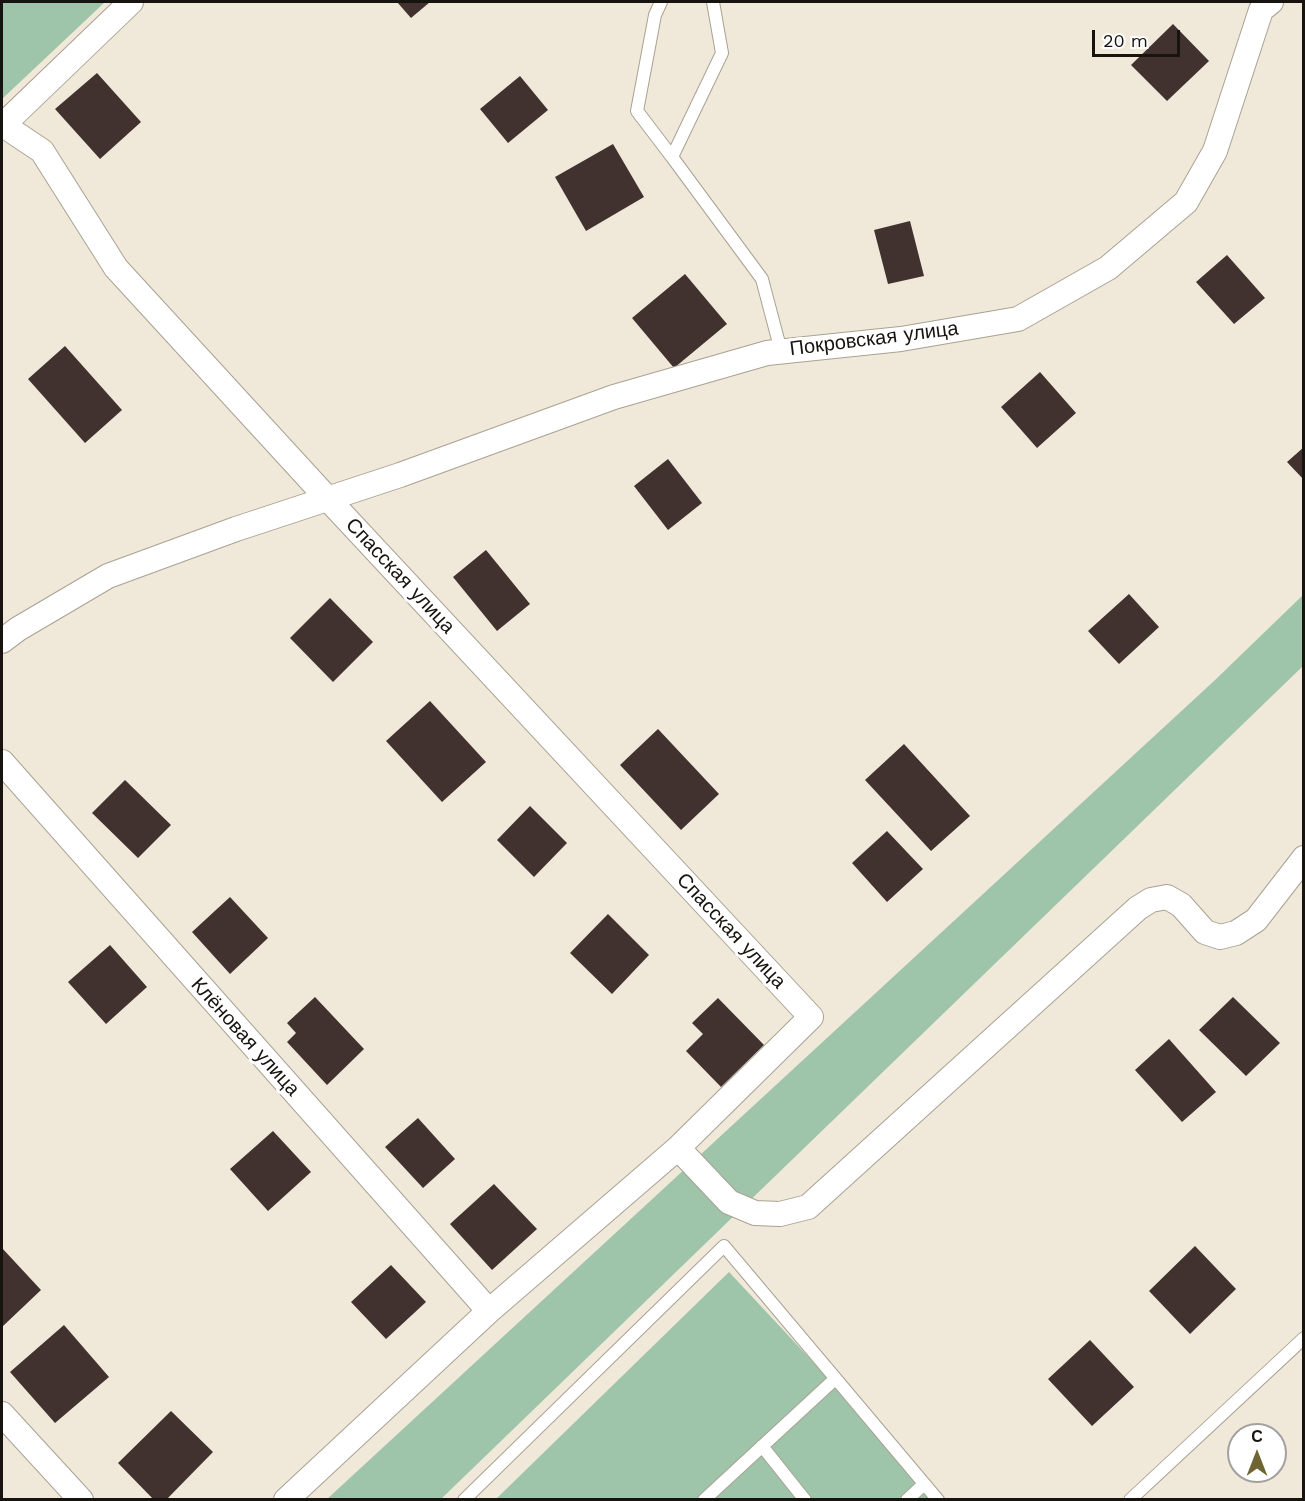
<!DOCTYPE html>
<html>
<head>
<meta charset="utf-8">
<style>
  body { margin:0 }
  #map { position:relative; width:1305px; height:1501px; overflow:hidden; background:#f0e8d9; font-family:"Work Sans",sans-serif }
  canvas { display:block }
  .frame { position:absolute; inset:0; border:3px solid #17140f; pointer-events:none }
  .north { position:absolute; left:1227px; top:1423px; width:60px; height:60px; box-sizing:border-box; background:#fff; border:2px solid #a2a19f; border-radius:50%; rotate:0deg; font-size:16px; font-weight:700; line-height:24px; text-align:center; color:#17140f }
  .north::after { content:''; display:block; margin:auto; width:21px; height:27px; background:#6f6532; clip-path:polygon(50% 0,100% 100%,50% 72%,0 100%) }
  .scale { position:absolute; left:1092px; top:30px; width:88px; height:27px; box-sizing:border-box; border:3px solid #17140f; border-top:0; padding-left:8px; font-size:18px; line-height:21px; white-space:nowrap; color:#17140f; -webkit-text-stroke:4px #fff; paint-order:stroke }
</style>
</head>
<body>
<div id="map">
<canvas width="1305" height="1501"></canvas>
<div class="frame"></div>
<div class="north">С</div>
<div class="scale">20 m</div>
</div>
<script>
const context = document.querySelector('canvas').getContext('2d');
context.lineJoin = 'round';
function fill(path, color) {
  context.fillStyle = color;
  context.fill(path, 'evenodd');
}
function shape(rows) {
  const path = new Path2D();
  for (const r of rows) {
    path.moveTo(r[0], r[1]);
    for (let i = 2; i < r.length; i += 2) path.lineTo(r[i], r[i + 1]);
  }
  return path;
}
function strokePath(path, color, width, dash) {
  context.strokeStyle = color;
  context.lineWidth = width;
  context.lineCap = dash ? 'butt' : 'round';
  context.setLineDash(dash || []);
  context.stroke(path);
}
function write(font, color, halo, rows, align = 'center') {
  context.font = font + ' "Work Sans",sans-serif';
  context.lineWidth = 6;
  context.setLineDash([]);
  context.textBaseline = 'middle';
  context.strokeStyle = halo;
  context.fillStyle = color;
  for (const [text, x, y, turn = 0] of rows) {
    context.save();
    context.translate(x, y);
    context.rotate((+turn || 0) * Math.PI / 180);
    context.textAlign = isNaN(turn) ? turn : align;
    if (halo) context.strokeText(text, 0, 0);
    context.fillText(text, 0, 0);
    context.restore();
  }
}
fill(shape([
  [2,2,105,2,2,99],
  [1303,595,1303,666,441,1499,326,1500,1214,681],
  [729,1272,886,1440,934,1500,495,1500]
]), '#9ec4aa');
fill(shape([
  [397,2,430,2,411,18],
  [1173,24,1209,61,1167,101,1131,65],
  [97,73,141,122,100,159,55,109],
  [520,76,548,110,508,143,480,109],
  [613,144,644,197,586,231,555,177],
  [910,221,924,276,888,284,874,230],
  [1227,255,1265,298,1234,324,1196,282],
  [685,274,727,324,674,368,632,318],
  [65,346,122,410,85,443,28,379],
  [1040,372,1076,413,1037,448,1001,407],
  [1304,447,1304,480,1287,462],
  [668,459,702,503,668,530,634,486],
  [486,550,530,604,497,631,453,577],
  [1129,594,1159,627,1119,664,1088,631],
  [330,598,373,642,333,682,290,638],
  [430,701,486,762,442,802,386,741],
  [658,729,719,794,681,830,620,765],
  [904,744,970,816,931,851,865,780],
  [125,780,171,825,138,858,92,813],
  [530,806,567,843,534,877,497,840],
  [887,831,923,869,887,902,852,863],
  [230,897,268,938,230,974,192,932],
  [608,914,649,955,612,994,570,953],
  [110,945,147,987,106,1024,68,982],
  [315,997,364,1049,327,1085,287,1042,296,1033,287,1023],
  [1233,997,1280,1043,1246,1076,1199,1030],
  [718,998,764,1045,721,1087,686,1051,703,1034,692,1023],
  [1169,1039,1216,1092,1182,1122,1135,1070],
  [418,1118,455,1159,423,1188,385,1147],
  [273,1131,311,1172,268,1211,230,1169],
  [494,1184,537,1229,492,1270,450,1224],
  [1195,1246,1236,1289,1190,1334,1149,1291],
  [2,1248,41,1290,2,1327],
  [391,1265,426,1302,386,1339,351,1302],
  [64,1325,109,1377,55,1423,10,1372],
  [1090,1340,1134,1387,1092,1426,1048,1379],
  [171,1411,213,1452,166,1500,154,1500,118,1463]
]), '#413230');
const lane = shape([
  [661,2,655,15,637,111,672,157],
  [713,2,722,53,672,157,762,279,781,351],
  [762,1446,805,1500],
  [464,1500,724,1246,938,1500],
  [704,1500,835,1379],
  [907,1500,923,1485],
  [1130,1500,1304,1338]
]);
const street = shape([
  [131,2,3,125,42,151,116,268,328,499,811,1017,678,1148,489,1311,286,1500],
  [2,641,18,629,108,576,236,529,400,475,614,397,767,353,901,339,1018,319,1108,268,1186,202,1215,151,1261,10,1271,2],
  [2,762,489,1311],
  [678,1148,729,1202,755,1213,780,1214,808,1207,1138,908,1151,900,1167,897,1181,905,1205,932,1220,937,1236,933,1256,920,1304,858],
  [2,1414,81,1500]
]);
strokePath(lane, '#a9a293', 14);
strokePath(street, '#a9a293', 26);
strokePath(lane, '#fff', 12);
strokePath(street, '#fff', 24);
write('20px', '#17140f', '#fff', [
  ["Покровская улица",874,339,-7],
  ["Спасская улица",400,576,47],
  ["Спасская улица",731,931,47],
  ["Клёновая улица",245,1037,48]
]);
</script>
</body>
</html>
